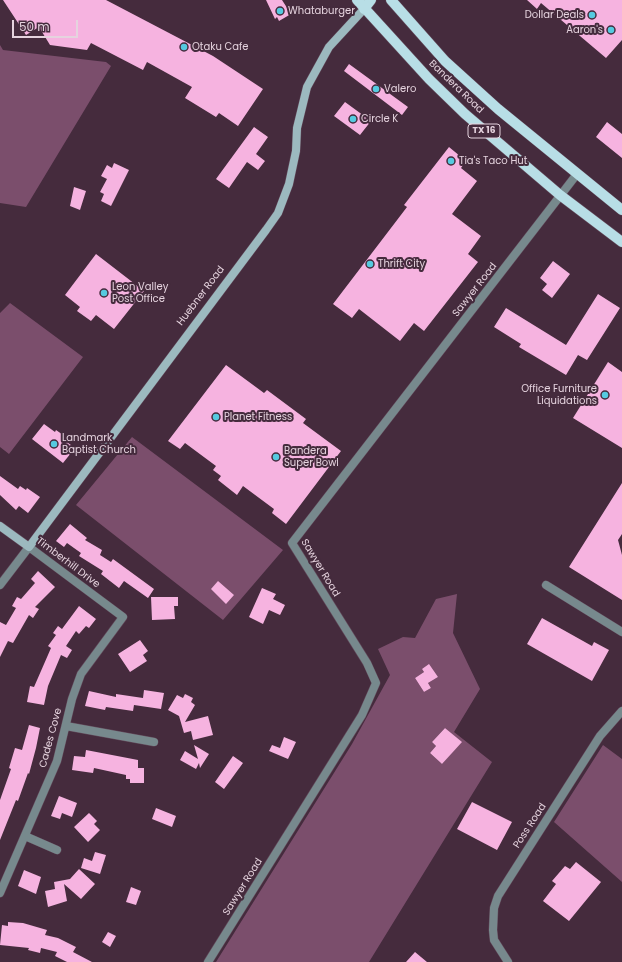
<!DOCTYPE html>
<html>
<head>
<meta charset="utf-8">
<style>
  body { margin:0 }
  #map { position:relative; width:622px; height:962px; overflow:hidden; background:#452b3d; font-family:Poppins,sans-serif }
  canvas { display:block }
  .scale { position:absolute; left:12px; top:20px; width:66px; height:18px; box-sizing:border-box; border:2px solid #e5d3de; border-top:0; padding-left:5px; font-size:12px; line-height:14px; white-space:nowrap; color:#e5d3de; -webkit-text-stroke:3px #452b3d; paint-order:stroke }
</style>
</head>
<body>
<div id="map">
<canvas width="622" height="962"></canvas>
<div class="scale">50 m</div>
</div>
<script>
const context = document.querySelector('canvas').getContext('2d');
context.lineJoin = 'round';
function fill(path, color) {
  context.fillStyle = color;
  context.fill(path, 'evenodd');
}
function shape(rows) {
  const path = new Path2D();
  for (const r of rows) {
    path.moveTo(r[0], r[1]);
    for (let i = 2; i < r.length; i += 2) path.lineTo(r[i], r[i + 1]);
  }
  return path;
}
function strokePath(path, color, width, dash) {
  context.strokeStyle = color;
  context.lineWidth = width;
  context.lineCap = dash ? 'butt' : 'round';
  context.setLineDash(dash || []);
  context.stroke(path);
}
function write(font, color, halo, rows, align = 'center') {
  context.font = font + ' Poppins,sans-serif';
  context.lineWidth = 4;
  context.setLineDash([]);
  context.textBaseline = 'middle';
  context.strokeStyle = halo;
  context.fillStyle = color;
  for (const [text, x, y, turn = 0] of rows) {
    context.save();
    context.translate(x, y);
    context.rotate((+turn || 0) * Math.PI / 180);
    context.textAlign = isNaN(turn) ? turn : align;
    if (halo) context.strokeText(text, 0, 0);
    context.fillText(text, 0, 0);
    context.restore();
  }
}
fill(shape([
  [0,45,3,50,106,62,111,66,26,207,0,203],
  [10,303,83,357,9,454,0,447,0,313],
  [132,437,283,550,223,620,76,505],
  [457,594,453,633,480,689,454,732,492,762,369,962,216,962,352,744,390,675,378,649,403,637,415,638,436,599],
  [422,669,438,677,428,683,431,688,424,692,415,678,424,672],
  [445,728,461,742,442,764,430,753,436,746,432,742],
  [603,745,622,759,622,882,554,822]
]), '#7b4e6c');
fill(shape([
  [3,0,106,0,213,56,263,89,238,126,219,113,216,117,185,98,192,87,147,62,143,70,91,43,87,50,50,45,39,27,26,35],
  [266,0,282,0,291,14,279,21,277,17,275,19],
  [527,0,622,0,622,40,606,58,541,3,537,9],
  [349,64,408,107,402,115,344,71],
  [345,102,371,121,360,135,334,116],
  [607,122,622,134,622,158,596,137],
  [254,127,268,137,256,154,265,161,258,170,247,162,229,188,216,179],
  [449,147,466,161,461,168,477,181,452,214,481,236,468,254,478,262,424,331,414,323,400,341,359,309,352,318,333,304,407,207,404,205],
  [114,163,129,170,111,206,101,201,104,194,100,192,107,179,101,176,107,165,112,168],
  [74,187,86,191,80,210,70,206],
  [96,254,144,291,114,329,96,315,91,321,77,311,80,307,65,295],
  [553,261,570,274,552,298,542,290,547,284,540,278],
  [598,294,620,308,587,360,578,355,566,375,519,347,521,344,494,327,506,308,566,345],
  [608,362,622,372,622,448,573,418],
  [226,365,264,393,267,390,306,419,303,423,341,451,286,524,272,513,274,509,243,486,237,495,218,480,221,476,213,470,216,466,185,443,180,449,168,441],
  [44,424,55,432,56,430,66,437,64,440,75,448,63,463,32,439],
  [0,476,18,489,20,486,26,490,27,488,40,497,28,513,19,506,16,510,0,495],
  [622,483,622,534,618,540,622,555,622,600,569,567],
  [70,524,87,538,85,540,102,550,100,555,111,562,113,559,154,589,148,598,124,581,119,588,101,574,103,571,79,556,81,553,67,543,64,547,56,541],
  [38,571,55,587,35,607,39,609,33,618,29,615,13,643,8,641,0,657,0,622,6,625,16,608,12,606,17,597,21,599,35,583,31,579],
  [218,581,234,595,226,604,211,589],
  [262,588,276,594,273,599,285,605,280,615,269,610,263,624,249,617],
  [151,597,178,597,178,606,174,606,175,619,152,620],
  [79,606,96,619,89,628,86,626,79,634,76,631,66,646,72,650,67,658,61,655,48,686,44,705,27,702,30,686,34,687,51,648,48,646,56,635,53,633,58,626,62,629],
  [542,618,592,646,594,642,609,650,592,681,527,644],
  [140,640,148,651,143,655,147,661,130,672,118,654],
  [429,664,438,677,428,683,431,688,424,692,415,678,424,672,422,669],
  [144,690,164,693,161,709,134,705,133,711,106,707,105,710,85,706,89,691,116,697,116,694,143,698],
  [185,694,193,698,191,702,195,705,185,722,208,716,213,735,193,740,191,731,184,733,179,716,168,710,177,695,183,698],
  [29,725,40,728,36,748,29,774,28,773,18,801,16,800,0,840,0,800,11,769,9,768,15,748,22,750],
  [445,728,462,742,442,764,430,753,436,746,432,742],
  [284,737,296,742,288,759,269,751,272,745,280,748],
  [194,745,209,754,200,768,199,763,196,769,180,760,185,751,198,759],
  [86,750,138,760,138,768,144,768,144,783,130,783,130,779,126,779,126,775,94,768,93,773,72,770,74,756,85,757],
  [233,756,243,763,224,789,215,782],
  [59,796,77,803,72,817,62,813,60,819,51,816],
  [472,802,512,822,497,850,457,829],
  [156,808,176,816,172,827,152,819],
  [89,813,97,821,94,824,100,830,88,842,74,827],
  [95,852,106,855,100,874,81,868,84,858,92,861],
  [576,862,601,882,569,921,543,901,556,884,552,881,565,866,570,869],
  [79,869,95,884,81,899,64,884,67,901,48,907,45,891,55,889,54,882,70,879],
  [24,870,41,877,36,894,18,886],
  [131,887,141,891,136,905,126,902],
  [8,922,23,923,47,930,45,935,58,938,76,947,73,952,92,962,67,962,55,956,57,952,41,948,40,953,28,950,29,948,0,945,2,925,8,926],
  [108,932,116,936,110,947,102,942],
  [415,952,427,962,406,962]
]), '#f6b3e0');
const street = shape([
  [0,585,29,547,123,617,81,674,72,699,57,761,0,893],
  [546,585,622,632],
  [66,726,154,742],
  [25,836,57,850],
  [208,962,362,715,376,683,367,663,292,543,577,174],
  [508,962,494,940,493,930,494,908,498,896,600,736,622,711]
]);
const secondary = shape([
  [0,526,29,547,266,230,278,213,289,184,296,151,297,128,307,87,329,47,364,9]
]);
const primary = shape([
  [357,0,429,79,465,114,560,195,622,242],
  [391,0,445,61,498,109,622,210],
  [364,9,371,0]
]);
strokePath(street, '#62495a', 9);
strokePath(secondary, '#62495a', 9);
strokePath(primary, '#62495a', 11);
strokePath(street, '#77898d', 8);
strokePath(secondary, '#9cb9bf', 8);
strokePath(primary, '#b8dee6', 10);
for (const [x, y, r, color] of [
  [280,11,4,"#55cae0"],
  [592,15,4,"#55cae0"],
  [611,30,4,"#55cae0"],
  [184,47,4,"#55cae0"],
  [376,89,4,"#55cae0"],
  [353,119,4,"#55cae0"],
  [451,161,4,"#55cae0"],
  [370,264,4,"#55cae0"],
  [104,293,4,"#55cae0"],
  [605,395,4,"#55cae0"],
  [216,417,4,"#55cae0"],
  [54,444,4,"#55cae0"],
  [276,457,4,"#55cae0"]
]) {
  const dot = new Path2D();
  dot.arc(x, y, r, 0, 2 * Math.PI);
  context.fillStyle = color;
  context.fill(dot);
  strokePath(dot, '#452b3d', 1.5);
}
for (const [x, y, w] of [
  [484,131,32]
]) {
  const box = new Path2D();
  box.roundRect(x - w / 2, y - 7, w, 14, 3);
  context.fillStyle = '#452b3d';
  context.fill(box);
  strokePath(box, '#e5d3de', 1);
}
write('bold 9px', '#e5d3de', null, [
  ["TX 16",484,131]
]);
write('10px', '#e5d3de', '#452b3d', [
  ["Whataburger",288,11],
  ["Dollar Deals",584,15,"right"],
  ["Aaron's",603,30,"right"],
  ["Otaku Cafe",192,47],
  ["Valero",384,89],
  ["Circle K",361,119],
  ["Tia's Taco Hut",459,161],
  ["Thrift City",378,264],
  ["Leon Valley",112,287],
  ["Post Office",112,299],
  ["Office Furniture",597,389,"right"],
  ["Liquidations",597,401,"right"],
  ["Planet Fitness",224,417],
  ["Landmark",62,438],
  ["Baptist Church",62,450],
  ["Bandera",284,451],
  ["Super Bowl",284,463]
], 'left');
write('10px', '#e5d3de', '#452b3d', [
  ["Bandera Road",456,87,44],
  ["Sawyer Road",475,290,-52],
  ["Huebner Road",201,296,-53],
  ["Timberhill Drive",68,563,37],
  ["Sawyer Road",320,568,59],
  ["Cades Cove",51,738,-75],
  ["Poss Road",530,826,-57],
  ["Sawyer Road",243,887,-58]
]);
</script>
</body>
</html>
